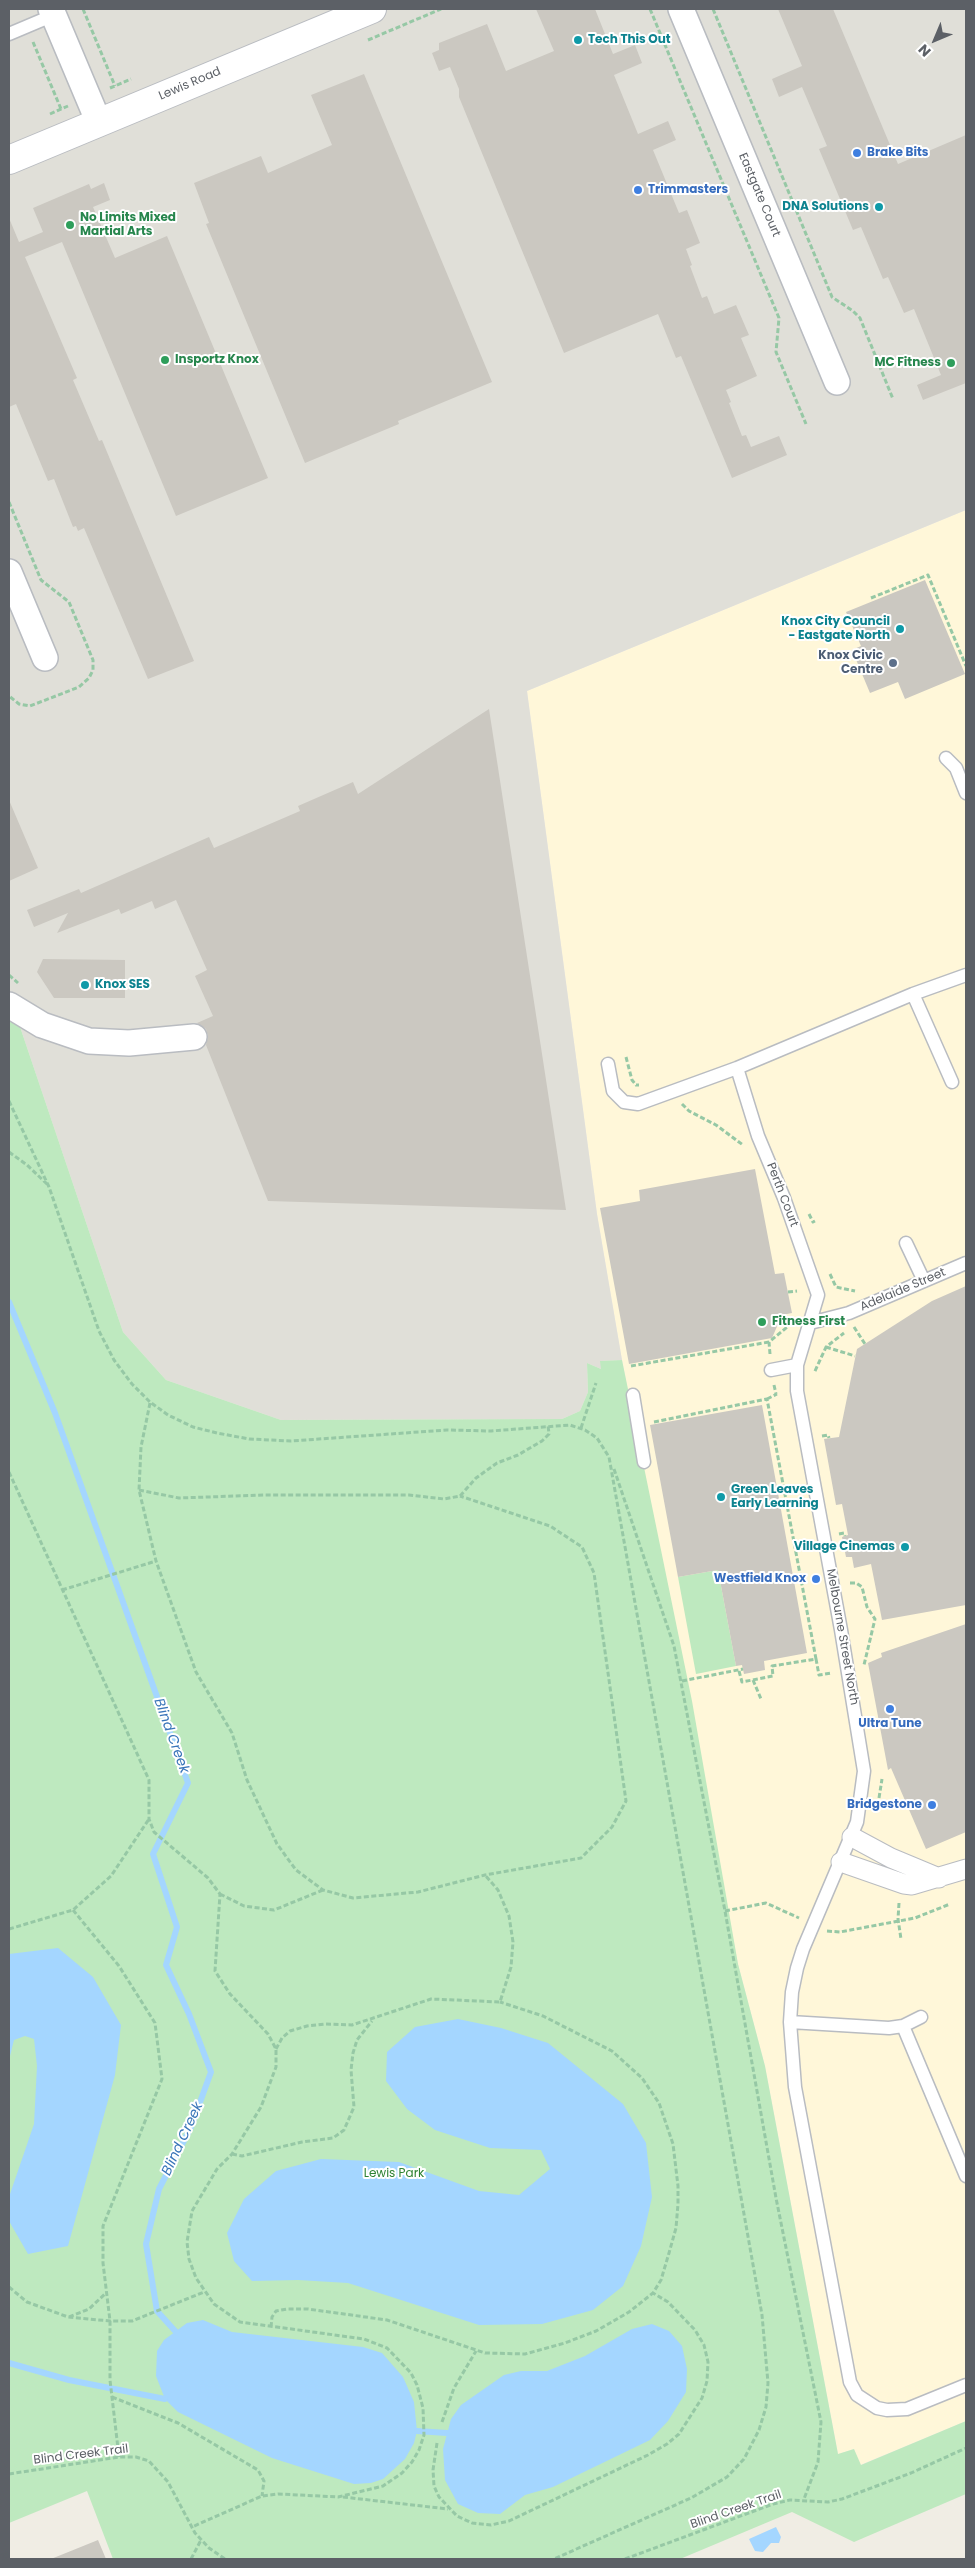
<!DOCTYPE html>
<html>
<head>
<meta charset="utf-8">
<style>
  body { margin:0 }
  #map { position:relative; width:975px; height:2568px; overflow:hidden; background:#f0ede4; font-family:Poppins,sans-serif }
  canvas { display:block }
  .frame { position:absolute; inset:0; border:10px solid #5c6066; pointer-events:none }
  .north { position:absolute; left:910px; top:15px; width:50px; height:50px; -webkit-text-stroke:4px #fff; paint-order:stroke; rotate:225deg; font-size:14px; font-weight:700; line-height:20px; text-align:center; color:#5c6066 }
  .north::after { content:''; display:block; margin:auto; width:18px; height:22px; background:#5c6066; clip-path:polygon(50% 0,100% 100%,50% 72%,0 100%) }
</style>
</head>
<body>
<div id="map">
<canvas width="975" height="2568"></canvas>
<div class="frame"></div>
<div class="north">N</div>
</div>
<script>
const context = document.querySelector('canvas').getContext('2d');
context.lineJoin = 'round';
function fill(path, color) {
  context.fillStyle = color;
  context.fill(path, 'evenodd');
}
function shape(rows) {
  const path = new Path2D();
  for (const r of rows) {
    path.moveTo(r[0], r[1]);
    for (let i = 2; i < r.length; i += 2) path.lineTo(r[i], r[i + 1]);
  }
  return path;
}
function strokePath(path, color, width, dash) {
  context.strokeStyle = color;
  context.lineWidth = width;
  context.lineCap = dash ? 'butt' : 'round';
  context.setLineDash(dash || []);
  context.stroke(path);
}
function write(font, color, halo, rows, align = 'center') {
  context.font = font + ' Poppins,sans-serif';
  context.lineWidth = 4;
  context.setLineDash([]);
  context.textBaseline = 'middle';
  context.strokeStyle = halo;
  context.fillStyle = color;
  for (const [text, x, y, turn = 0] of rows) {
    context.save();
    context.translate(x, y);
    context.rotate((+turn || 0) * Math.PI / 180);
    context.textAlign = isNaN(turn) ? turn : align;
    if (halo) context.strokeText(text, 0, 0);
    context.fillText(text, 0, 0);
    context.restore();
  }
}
fill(shape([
  [966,510,966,2421,860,2465,854,2449,838,2454,765,2066,738,1964,622,1360,597,1214,527,691]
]), '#fff7d9');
fill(shape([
  [9,9,966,9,966,510,527,691,597,1214,622,1360,601,1361,601,1369,587,1363,588,1392,580,1411,562,1419,281,1420,166,1380,123,1332,14,1009,9,1005]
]), '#e0dfd8');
fill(shape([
  [9,1005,14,1009,123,1332,166,1380,281,1420,562,1419,580,1411,588,1392,587,1363,601,1369,600,1361,622,1360,692,1701,738,1964,765,2066,838,2454,854,2449,861,2465,966,2421,966,2494,854,2542,792,2512,680,2559,113,2559,87,2491,9,2523],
  [718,1570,736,1666,696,1674,678,1577]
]), '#bee9bf');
fill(shape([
  [58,1948,93,1977,121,2025,115,2075,68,2246,28,2254,9,2221,9,2197,34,2124,37,2066,34,2039,25,2036,14,2040,9,2060,9,1954],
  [458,2019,501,2028,548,2043,623,2104,646,2143,652,2197,641,2246,623,2286,593,2310,542,2324,479,2325,348,2283,298,2280,252,2281,234,2261,227,2233,244,2199,276,2171,321,2159,399,2162,479,2191,519,2195,550,2169,541,2150,490,2148,435,2130,407,2109,386,2081,387,2052,415,2027],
  [203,2320,232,2332,363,2347,382,2353,403,2377,414,2402,417,2431,414,2443,405,2459,383,2479,371,2483,354,2484,272,2458,178,2412,165,2399,156,2376,157,2351,164,2340,187,2323],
  [652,2324,669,2331,682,2346,687,2369,686,2392,668,2421,650,2440,553,2487,525,2495,500,2514,478,2513,458,2504,445,2480,443,2449,451,2419,461,2405,504,2375,521,2371,547,2371,585,2356,632,2329],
  [776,2527,781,2537,779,2543,771,2543,763,2552,755,2551,749,2539]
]), '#a4d6ff');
strokePath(shape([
  [9,1302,55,1413,188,1783,153,1854,177,1927,166,1965,189,2014,211,2072,191,2127,159,2189,146,2244,157,2311,176,2332],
  [9,2363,69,2380,165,2399],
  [417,2431,447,2433]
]), '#a4d6ff', 6);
fill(shape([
  [536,9,595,9,613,54,635,45,642,63,614,75,638,134,668,121,676,140,653,150,679,213,687,210,700,243,686,249,692,265,690,266,702,298,707,296,714,314,736,305,749,335,741,338,757,376,726,390,731,402,729,403,742,436,746,435,751,447,779,436,787,455,732,478,681,356,676,358,658,314,564,353,459,97,459,89,450,67,439,71,432,53,439,50,439,43,487,24,506,71,554,51],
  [778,9,833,9,898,164,966,135,966,383,923,400,917,385,941,375,914,309,904,313,888,277,883,279,861,227,853,230,819,149,827,146,802,87,779,97,772,79,802,66],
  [364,74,492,382,398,421,399,424,305,463,206,224,209,223,194,183,261,156,268,173,332,145,311,95],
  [104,183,110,200,93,207,115,258,167,236,268,478,176,516,62,242,25,257,77,378,73,380,99,441,102,440,194,661,148,679,84,528,78,531,76,526,73,527,54,479,48,481,16,404,9,407,9,218,19,242,43,232,33,208,89,184,91,189],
  [925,580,965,674,905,699,898,682,870,693,852,650,861,646,846,612],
  [489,709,566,1210,268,1201,206,1045,208,1036,206,1029,197,1023,213,1016,195,976,207,970,176,900,155,909,152,901,121,914,119,909,57,933,68,913,34,927,27,910,79,889,81,893,209,837,214,848,300,811,298,806,353,782,358,794],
  [9,800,38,868,9,881],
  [43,959,125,960,125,998,54,998,37,972],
  [755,1169,775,1274,784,1273,792,1313,782,1315,772,1338,629,1364,600,1208,640,1201,639,1190],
  [966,1286,966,1605,882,1620,871,1564,854,1568,852,1557,846,1557,842,1537,848,1535,842,1504,836,1505,824,1439,839,1437,857,1349,932,1301],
  [762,1405,807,1653,764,1661,765,1670,744,1674,742,1665,736,1666,718,1570,678,1577,650,1425],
  [966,1624,966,1832,926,1849,891,1768,888,1770,868,1663,882,1657,881,1653],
  [98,2540,106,2559,51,2559]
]), '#cbc8c1');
const service = shape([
  [9,34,54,15],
  [946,758,956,768,966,793],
  [913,994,952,1082],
  [608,1064,613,1091,624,1102,638,1104,737,1068,913,994,966,975],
  [737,1068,758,1136,784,1198,818,1295,797,1365,797,1391,841,1630,864,1771,857,1822,803,1949,797,1968,792,1992,790,2022,795,2087,850,2382,857,2395,877,2408,887,2410,907,2409,966,2385],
  [906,1243,924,1281],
  [810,1323,849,1313,966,1263],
  [771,1370,797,1365],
  [633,1395,644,1462],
  [790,2022,889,2028,903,2026,921,2017],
  [903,2026,966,2176]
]);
const pedestrian = shape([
  [852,1837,891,1858,939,1878],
  [841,1862,904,1884,912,1885,966,1869]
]);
const minor = shape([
  [51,9,99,123],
  [681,9,837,382],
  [9,572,45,658],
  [9,1005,42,1025,89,1041,129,1043,194,1037]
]);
const tertiary = shape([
  [9,160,372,9]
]);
strokePath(service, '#b9bcc1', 15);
strokePath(pedestrian, '#b9bcc1', 21);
strokePath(minor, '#b9bcc1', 28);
strokePath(tertiary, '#b9bcc1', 30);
strokePath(shape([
  [83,9,115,86],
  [650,9,779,318,776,352,806,424],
  [713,9,832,297,853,311,860,318,893,399],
  [368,40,441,9],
  [33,42,61,109],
  [110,88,131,79],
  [50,114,68,106],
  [9,502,41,580,69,602,93,660,93,670,89,678,79,687,30,706,19,704,9,696],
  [871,598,928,575,966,666],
  [9,975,18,983],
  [626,1057,632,1080,636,1085,639,1085],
  [9,1101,49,1187,99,1331,114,1360,132,1384,150,1402,168,1415,193,1427,217,1433,249,1439,291,1441,447,1430,491,1431,570,1425,585,1430,597,1438,609,1457,762,2315,768,2383,766,2407,759,2430,744,2459,727,2477,691,2498,554,2559],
  [682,1104,689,1111,716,1125,743,1145],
  [9,1152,27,1165,47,1184],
  [809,1214,813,1222,815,1221],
  [830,1274,836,1287,855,1291],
  [788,1292,797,1291],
  [854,1327,865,1344],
  [826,1347,855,1356],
  [770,1354,769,1342,791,1324],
  [631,1366,769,1342],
  [815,1371,826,1347,844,1333],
  [774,1385,776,1394],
  [767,1399,777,1394],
  [150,1403,141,1447,139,1490,156,1561,196,1672,232,1733,247,1780,277,1844,296,1870,323,1890,353,1898,418,1892,485,1875,581,1858,612,1827,626,1801,594,1573,582,1547,550,1526,460,1496],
  [654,1422,767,1399,816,1659],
  [581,1428,596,1383],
  [822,1436,828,1435,829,1438],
  [614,1469,674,1646,725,1911,776,2198,821,2422,818,2462,804,2499],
  [9,1472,149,1780,149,1819,154,1832,208,1878,220,1894,215,1971,230,1994,268,2034,276,2049,276,2067,261,2107,232,2154,217,2169,192,2211,187,2242,189,2259,196,2278,214,2304,240,2322,364,2339,387,2348,411,2373,417,2385,423,2408,424,2435,419,2450,412,2462,402,2473,383,2486,338,2497,278,2494,262,2496,192,2527],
  [139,1490,179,1498,265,1495,409,1495,444,1499,460,1496,476,1478,497,1463,518,1455,542,1441,549,1434,548,1425],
  [839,1534,844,1533,845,1536],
  [850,1583,856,1583,862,1587,867,1607,875,1619,864,1665],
  [62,1590,156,1561],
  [739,1671,742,1682,773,1676,772,1666,816,1659,819,1675,831,1673],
  [753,1680,761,1699],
  [682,1681,743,1669],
  [879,1798,882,1779],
  [220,1894,244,1906,274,1910,323,1890],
  [899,1903,898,1919,901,1939],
  [73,1910,119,1966,155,2023,162,2079,103,2226,103,2263,110,2321,110,2380,119,2457],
  [725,1911,766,1903,799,1918],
  [9,1929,73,1910,111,1876,149,1819],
  [827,1931,840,1932,915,1918,950,1904],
  [276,2049,282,2038,290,2031,307,2026,326,2024,352,2025,431,1999,500,2002,511,1967,513,1942,509,1916,498,1890,485,1875],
  [232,2154,242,2156,302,2142,333,2138,344,2130,354,2107,351,2070,353,2053,357,2040,372,2021],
  [9,2287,27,2302,68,2317,110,2321,132,2321,204,2292],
  [69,2317,89,2309,107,2292],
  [271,2327,272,2317,276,2311,287,2309,308,2309,387,2320,485,2353,525,2354,565,2343,596,2331,629,2312,653,2293,661,2280,669,2253,676,2228,678,2204,678,2186,673,2144,659,2103,642,2078,612,2051,543,2016,500,2002],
  [112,2397,178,2423,258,2470,264,2481,262,2496],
  [442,2422,454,2388,476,2351],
  [437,2443,433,2470,434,2486,439,2497,457,2516,472,2523,491,2525,509,2521,648,2455,667,2444,679,2434,702,2398,707,2381,708,2362,704,2345,695,2330,668,2302,653,2293],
  [9,2474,119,2457,136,2457,149,2461,168,2482,195,2533,209,2548,225,2559],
  [343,2497,448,2509],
  [191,2559,201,2540],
  [625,2559,773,2504,790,2500,828,2502,842,2499,911,2473,966,2448]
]), '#96c8a5', 3, [5, 2.5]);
strokePath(service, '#fff', 12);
strokePath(pedestrian, '#fff', 19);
strokePath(minor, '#fff', 25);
strokePath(tertiary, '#fff', 28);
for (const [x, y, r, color] of [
  [578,40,5,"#0f9aa8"],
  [857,153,5,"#3f7fe0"],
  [638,190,5,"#3f7fe0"],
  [879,207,5,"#0f9aa8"],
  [70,225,5,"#2e9e5b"],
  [165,360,5,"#2e9e5b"],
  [951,363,5,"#2e9e5b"],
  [900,629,5,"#0f9aa8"],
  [893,663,5,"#5c6f8a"],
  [85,985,5,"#0f9aa8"],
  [762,1322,5,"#2e9e5b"],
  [721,1497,5,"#0f9aa8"],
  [905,1547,5,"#0f9aa8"],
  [816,1579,5,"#3f7fe0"],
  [890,1709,5,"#3f7fe0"],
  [932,1805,5,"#3f7fe0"]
]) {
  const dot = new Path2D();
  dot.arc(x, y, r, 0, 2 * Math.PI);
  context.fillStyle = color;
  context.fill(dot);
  strokePath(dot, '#fff', 2);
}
write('bold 12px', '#0d838f', '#fff', [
  ["Tech This Out",588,40],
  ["DNA Solutions",869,207,"right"],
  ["Knox City Council",890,622,"right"],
  ["- Eastgate North",890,636,"right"],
  ["Knox SES",95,985],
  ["Green Leaves",731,1490],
  ["Early Learning",731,1504],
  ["Village Cinemas",895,1547,"right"]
], 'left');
write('12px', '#5c6066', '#fff', [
  ["Lewis Road",190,84,-23],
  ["Eastgate Court",759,195,67],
  ["Perth Court",782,1195,69],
  ["Adelaide Street",903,1290,-23],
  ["Melbourne Street North",842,1637,80],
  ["Blind Creek Trail",81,2455,-7],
  ["Blind Creek Trail",736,2510,-19]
]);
write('bold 12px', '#366cbe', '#fff', [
  ["Brake Bits",867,153],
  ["Trimmasters",648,190],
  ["Westfield Knox",806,1579,"right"],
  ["Ultra Tune",890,1724,"center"],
  ["Bridgestone",922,1805,"right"]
], 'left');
write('bold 12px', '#27864d', '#fff', [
  ["No Limits Mixed",80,218],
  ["Martial Arts",80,232],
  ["Insportz Knox",175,360],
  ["MC Fitness",941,363,"right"],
  ["Fitness First",772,1322]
], 'left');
write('bold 12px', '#4e5e75', '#fff', [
  ["Knox Civic",883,656],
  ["Centre",883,670]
], 'right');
write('12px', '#2e8333', '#fff', [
  ["Lewis Park",394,2174]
]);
write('italic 14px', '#3975b9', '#fff', [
  ["Blind Creek",171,1736,70],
  ["Blind Creek",183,2139,-65]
]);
</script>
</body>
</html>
